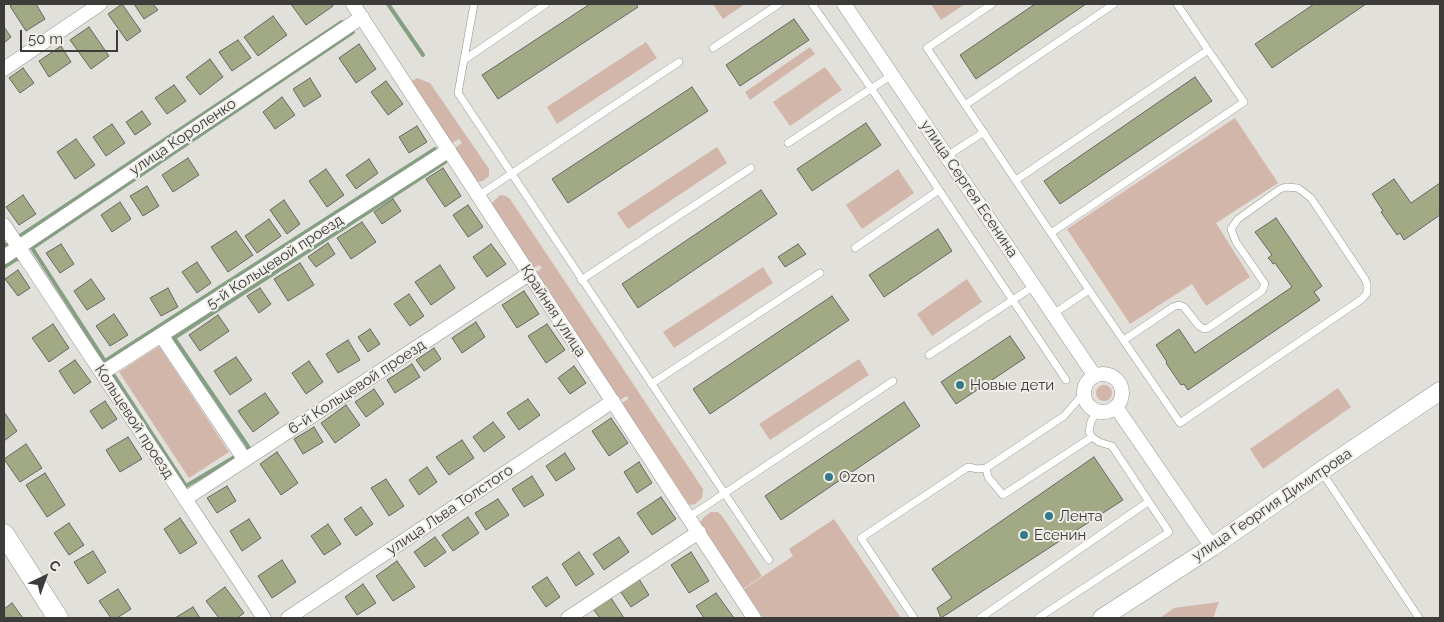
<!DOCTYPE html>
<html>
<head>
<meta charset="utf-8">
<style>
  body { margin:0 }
  #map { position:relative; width:1444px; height:622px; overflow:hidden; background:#e2e0db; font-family:Raleway,sans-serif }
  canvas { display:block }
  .frame { position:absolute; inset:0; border:5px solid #3d3c3a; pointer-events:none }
  .north { position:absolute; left:20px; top:552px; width:50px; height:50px; -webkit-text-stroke:4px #efede8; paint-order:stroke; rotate:42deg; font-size:14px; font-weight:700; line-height:20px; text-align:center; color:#3d3c3a }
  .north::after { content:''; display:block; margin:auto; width:18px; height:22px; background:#3d3c3a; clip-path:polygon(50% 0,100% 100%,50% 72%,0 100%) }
  .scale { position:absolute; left:20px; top:30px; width:98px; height:22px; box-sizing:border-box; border:2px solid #3d3c3a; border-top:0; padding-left:6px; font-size:15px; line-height:18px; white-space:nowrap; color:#3d3c3a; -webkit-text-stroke:4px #efede8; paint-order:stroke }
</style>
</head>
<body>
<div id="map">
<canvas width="1444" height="622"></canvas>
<div class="frame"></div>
<div class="north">С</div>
<div class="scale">50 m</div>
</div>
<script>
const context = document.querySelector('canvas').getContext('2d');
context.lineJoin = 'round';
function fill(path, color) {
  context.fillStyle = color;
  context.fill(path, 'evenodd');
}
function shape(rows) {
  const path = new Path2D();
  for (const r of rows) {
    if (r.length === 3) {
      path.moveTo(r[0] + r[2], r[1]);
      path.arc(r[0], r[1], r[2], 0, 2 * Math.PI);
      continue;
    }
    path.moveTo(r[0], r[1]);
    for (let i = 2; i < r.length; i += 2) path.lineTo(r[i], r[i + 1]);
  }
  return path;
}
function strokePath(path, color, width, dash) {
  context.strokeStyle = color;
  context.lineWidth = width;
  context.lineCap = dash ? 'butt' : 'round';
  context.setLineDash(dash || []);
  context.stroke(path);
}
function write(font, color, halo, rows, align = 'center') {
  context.font = font + ' Raleway,sans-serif';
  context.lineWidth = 4;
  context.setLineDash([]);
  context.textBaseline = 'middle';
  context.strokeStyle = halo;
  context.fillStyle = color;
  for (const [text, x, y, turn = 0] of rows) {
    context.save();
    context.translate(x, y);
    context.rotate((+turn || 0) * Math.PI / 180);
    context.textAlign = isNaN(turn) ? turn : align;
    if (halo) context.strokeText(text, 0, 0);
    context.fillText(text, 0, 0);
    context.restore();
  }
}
fill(shape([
  [713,4,745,4,723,19],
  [931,4,965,4,941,20],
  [646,42,657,58,557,124,547,107],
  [810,47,815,54,750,100,745,92],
  [825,67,842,90,790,126,773,102],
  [417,78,430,83,489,169,489,176,483,181,476,182,453,149,462,143,459,139,450,144,409,83],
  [1235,118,1278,183,1216,223,1250,277,1206,306,1192,284,1130,324,1067,229],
  [717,147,727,163,628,229,617,213],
  [898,169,914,193,862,229,846,205],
  [500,195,506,196,510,199,703,489,702,498,695,504,690,505,688,503,622,403,628,399,627,396,620,400,535,273,542,268,539,265,533,269,491,204],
  [763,267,773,283,674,348,663,332],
  [967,279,982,302,932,336,917,314],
  [159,346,229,452,189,478,119,372],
  [859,359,869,375,770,440,759,424],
  [1104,393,8],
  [1338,388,1351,407,1263,469,1250,449],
  [711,512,718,512,722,516,762,576,743,589,701,525,701,521,704,517],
  [834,519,901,618,763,618,744,589,793,556,789,549],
  [1219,602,1213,618,1160,618,1174,608]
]), '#d2b6a9');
strokePath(shape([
  [388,4,423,55],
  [20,236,342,22],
  [4,246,9,243],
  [4,267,18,258,20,260],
  [105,361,435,149],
  [108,366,32,248,353,32],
  [111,371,186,486,238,455],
  [244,451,249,448,174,338,445,162]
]), '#849f81', 4);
const building = shape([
  [13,4,36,4,45,19,26,31,10,6,13,4],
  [122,4,141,31,127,41,108,14,122,4],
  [134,4,153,4,158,10,144,19,134,4],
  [291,4,332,4,333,6,306,25,291,4],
  [590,4,636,4,638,7,498,99,482,75,590,4],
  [1035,4,1086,4,976,79,960,55,1035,4],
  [1314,4,1366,4,1272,68,1255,44,1314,4],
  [273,16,287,35,258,56,244,37,273,16],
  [794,19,809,40,740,86,726,65,794,19],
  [4,27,11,37,4,43,4,27],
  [89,27,109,56,91,69,70,40,89,27],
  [238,40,251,58,232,71,219,52,238,40],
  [359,44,376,69,356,83,339,58,359,44],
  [61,46,71,62,49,77,39,61,61,46],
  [210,59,223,77,200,95,186,77,210,59],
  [23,68,34,83,20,93,9,78,23,68],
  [1195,77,1212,101,1060,204,1044,181,1195,77],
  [310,78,321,96,304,107,293,89,310,78],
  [386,81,403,104,388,115,371,92,386,81],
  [174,85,186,101,167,114,155,98,174,85],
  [692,87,708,111,568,203,552,179,692,87],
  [282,97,295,115,275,129,263,112,282,97],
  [142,111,151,124,135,135,126,122,142,111],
  [866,123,881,145,812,191,797,169,866,123],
  [112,124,125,143,106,156,93,137,112,124],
  [417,126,427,142,409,153,399,137,417,126],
  [76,139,95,165,75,179,57,152,76,139],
  [188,158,199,175,173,192,162,175,188,158],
  [369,159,378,173,356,189,346,175,369,159],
  [443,168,461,196,445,207,426,179,443,168],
  [326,169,344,195,327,207,309,181,326,169],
  [1394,179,1411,203,1440,183,1440,215,1404,240,1400,233,1397,235,1381,212,1383,211,1372,194,1394,179],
  [147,186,159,206,143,216,130,196,147,186],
  [761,190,777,214,638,308,622,284,761,190],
  [23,195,36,214,19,225,6,207,23,195],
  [393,199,401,211,382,224,374,212,393,199],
  [284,200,300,224,287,234,270,210,284,200],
  [120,202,131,219,112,232,101,215,120,202],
  [468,205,483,227,468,237,453,215,468,205],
  [1276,218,1322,286,1314,292,1320,300,1188,390,1184,384,1181,385,1166,363,1167,362,1156,345,1179,329,1195,353,1292,287,1275,263,1273,264,1271,261,1268,258,1272,255,1255,232,1276,218],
  [269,219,281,236,257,253,245,236,269,219],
  [362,222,376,242,351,259,337,238,362,222],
  [938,229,952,251,884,297,869,275,938,229],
  [236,231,253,255,228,272,211,247,236,231],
  [328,243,335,254,316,267,308,257,328,243],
  [61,244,74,264,60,273,46,253,61,244],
  [491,244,506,264,487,277,473,257,491,244],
  [798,244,806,254,785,267,778,257,798,244],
  [197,262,211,283,197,293,182,272,197,262],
  [300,263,314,285,288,301,274,279,300,263],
  [440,265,455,288,431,305,415,282,440,265],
  [18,270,30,288,18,296,5,279,18,270],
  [91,279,105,299,87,310,74,291,91,279],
  [168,288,178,307,161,316,150,298,168,288],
  [260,288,271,304,259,313,247,296,260,288],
  [524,291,539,314,517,328,502,305,524,291],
  [409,294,424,316,410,326,394,304,409,294],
  [832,296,849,320,710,414,693,389,832,296],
  [114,314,128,335,110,346,96,326,114,314],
  [218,315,229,331,200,351,189,335,218,315],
  [476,322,485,337,462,353,452,338,476,322],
  [53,324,69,348,49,362,32,338,53,324],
  [547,324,565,350,546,363,528,336,547,324],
  [370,329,380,344,368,352,358,337,370,329],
  [1010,336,1025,358,956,404,941,382,1010,336],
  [348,340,360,360,338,373,326,354,348,340],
  [434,348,441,359,424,371,416,360,434,348],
  [236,357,252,380,230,395,214,371,236,357],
  [75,360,91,382,74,394,59,371,75,360],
  [309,361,323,382,306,394,292,373,309,361],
  [412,364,420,377,395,393,387,380,412,364],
  [574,366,586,383,570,394,558,378,574,366],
  [374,389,384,404,366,417,355,402,374,389],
  [265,393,279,413,253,432,238,411,265,393],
  [528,399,540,415,519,430,507,413,528,399],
  [105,401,117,419,102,429,90,411,105,401],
  [904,402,920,426,781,520,765,496,904,402],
  [346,405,360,425,335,443,321,423,346,405],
  [4,412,17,431,4,441,4,412],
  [611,418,628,443,609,456,592,431,611,418],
  [493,422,505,437,484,452,473,437,493,422],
  [314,427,323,442,303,454,294,439,314,427],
  [128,437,142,459,120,472,106,450,128,437],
  [462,440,474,458,449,475,436,457,462,440],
  [26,444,42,468,20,482,4,459,26,444],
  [277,452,298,483,281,495,260,464,277,452],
  [565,453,575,469,556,481,546,466,565,453],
  [1094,457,1123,500,941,618,937,608,952,598,932,569,1094,457],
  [639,462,652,483,637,493,624,472,639,462],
  [427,467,437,482,419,495,409,480,427,467],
  [45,473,65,505,47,517,26,485,45,473],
  [532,476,544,495,524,507,512,489,532,476],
  [386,479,404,506,389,516,371,488,386,479],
  [227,486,236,501,217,513,207,498,227,486],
  [661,497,676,519,652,535,637,513,661,497],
  [498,499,509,515,486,530,475,513,498,499],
  [361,507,373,524,356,536,344,519,361,507],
  [468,517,479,533,453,551,442,535,468,517],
  [180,518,197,543,180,554,164,529,180,518],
  [249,519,261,538,242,551,230,531,249,519],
  [69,523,84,545,69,555,54,533,69,523],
  [328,524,341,544,324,555,311,536,328,524],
  [435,537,446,552,425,567,414,552,435,537],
  [619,537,629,552,604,570,593,554,619,537],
  [93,551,106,572,88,584,74,562,93,551],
  [579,552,594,574,576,586,562,564,579,552],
  [691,552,709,581,689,593,671,565,691,552],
  [282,560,296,582,272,598,258,576,282,560],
  [397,561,415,587,393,601,376,576,397,561],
  [547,577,560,597,546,607,532,587,547,577],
  [639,579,649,595,631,607,620,591,639,579],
  [363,584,376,603,357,615,345,597,363,584],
  [225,587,244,613,237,618,219,618,206,601,225,587],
  [118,589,131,609,117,618,111,618,99,601,118,589],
  [716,593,734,618,704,618,696,606,716,593],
  [611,598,624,618,600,618,593,609,611,598],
  [12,603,23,618,4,618,4,609,12,603],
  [193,607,200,618,175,618,193,607]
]);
fill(building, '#a1aa85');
strokePath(building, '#666762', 1);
const service = shape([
  [474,4,458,93,769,560],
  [812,4,871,88,939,190],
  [992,4,927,48,1089,290],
  [1177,4,1208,50],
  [713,48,779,4],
  [464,60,546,4],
  [965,105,1114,4],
  [788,143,892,75],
  [947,156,984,132],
  [1016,180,1208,50,1244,102,1051,233],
  [478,196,679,62],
  [855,248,939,190,1066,380],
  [581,280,751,168],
  [1053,314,1089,290,1180,423,1362,299,1367,293,1367,284,1365,279,1311,198,1298,188,1286,187,1280,189,1238,219,1231,229,1236,242,1265,284,1262,291,1208,328,1204,329,1199,326,1184,307,1179,305,1173,307,1124,340],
  [929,355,1034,286],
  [651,384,820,273],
  [986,468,988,477,1003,495,1092,437],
  [1321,471,1419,618],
  [689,517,893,381],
  [914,618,861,538,968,467,978,469,986,468,1064,416,1084,393],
  [980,618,1148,502],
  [1038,618,1169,532,1112,446,1099,442,1092,437,1089,432,1091,421,1098,411]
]);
const minor = shape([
  [353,4,754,618],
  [844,4,1094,375],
  [4,69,100,4],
  [4,225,264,618],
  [4,257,362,17],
  [161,335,245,460],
  [102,373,449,150],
  [1103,393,19],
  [1116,407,1212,547],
  [185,499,529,274],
  [288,618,613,401],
  [568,618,699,532]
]);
const tertiary = shape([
  [1102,618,1212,547,1321,471,1440,391]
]);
const secondary = shape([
  [4,534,58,618]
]);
strokePath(service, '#95948f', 8);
strokePath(minor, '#95948f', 15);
strokePath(tertiary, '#95948f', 19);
strokePath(secondary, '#95948f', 21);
strokePath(service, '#fff', 7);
strokePath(minor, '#fff', 14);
strokePath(tertiary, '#fff', 18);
strokePath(secondary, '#fff', 20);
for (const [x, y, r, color] of [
  [960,385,5,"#357888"],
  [829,477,5,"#357888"],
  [1049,516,5,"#357888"],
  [1024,535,5,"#357888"]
]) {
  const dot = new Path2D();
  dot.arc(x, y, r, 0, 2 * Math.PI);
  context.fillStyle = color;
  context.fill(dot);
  strokePath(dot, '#efede8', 2);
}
write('15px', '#3d3c3a', '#efede8', [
  ["улица Короленко",183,137,-34],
  ["улица Сергея Есенина",969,189,56],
  ["5-й Кольцевой проезд",275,262,-33],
  ["Крайняя улица",553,311,57],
  ["6-й Кольцевой проезд",357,387,-33],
  ["Кольцевой проезд",134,422,57],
  ["улица Георгия Димитрова",1272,505,-34],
  ["улица Льва Толстого",450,510,-34]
]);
write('15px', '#3d3c3a', '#efede8', [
  ["Новые дети",970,385],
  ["Ozon",839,477],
  ["Лента",1059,516],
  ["Есенин",1034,535]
], 'left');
</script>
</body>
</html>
